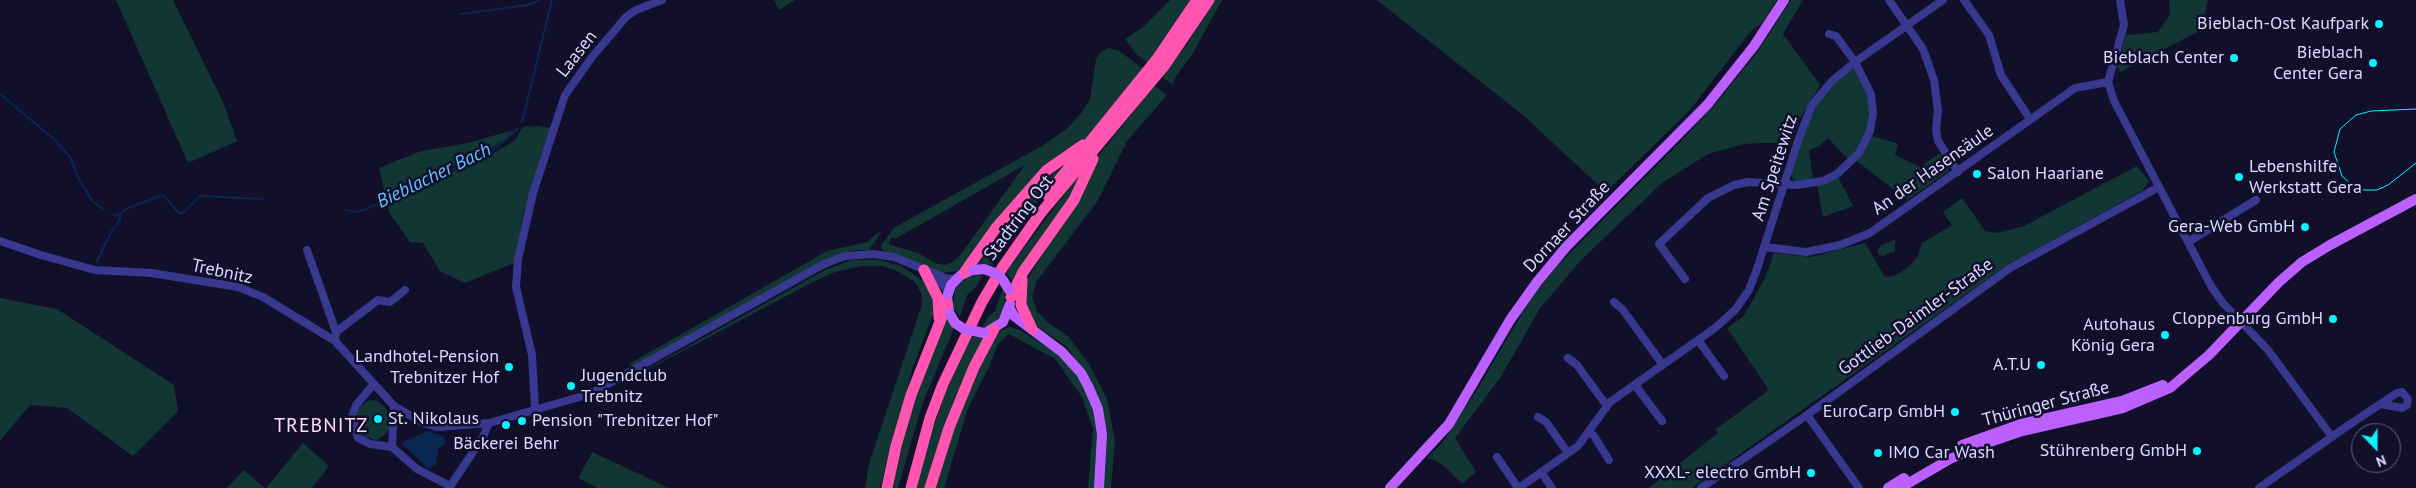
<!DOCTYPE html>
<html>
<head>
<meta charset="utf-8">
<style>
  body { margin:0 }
  #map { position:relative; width:2416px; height:488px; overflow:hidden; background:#120f2b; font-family:"PT Sans",sans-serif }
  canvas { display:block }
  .north { position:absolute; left:2351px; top:423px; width:50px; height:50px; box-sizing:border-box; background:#120f2b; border:1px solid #636080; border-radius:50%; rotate:158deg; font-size:14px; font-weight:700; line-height:20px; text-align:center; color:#dcd9ff }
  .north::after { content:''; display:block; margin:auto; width:18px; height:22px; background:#05f4ff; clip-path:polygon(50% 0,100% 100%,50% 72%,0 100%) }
</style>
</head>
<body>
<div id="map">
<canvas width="2416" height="488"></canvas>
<div class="north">N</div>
</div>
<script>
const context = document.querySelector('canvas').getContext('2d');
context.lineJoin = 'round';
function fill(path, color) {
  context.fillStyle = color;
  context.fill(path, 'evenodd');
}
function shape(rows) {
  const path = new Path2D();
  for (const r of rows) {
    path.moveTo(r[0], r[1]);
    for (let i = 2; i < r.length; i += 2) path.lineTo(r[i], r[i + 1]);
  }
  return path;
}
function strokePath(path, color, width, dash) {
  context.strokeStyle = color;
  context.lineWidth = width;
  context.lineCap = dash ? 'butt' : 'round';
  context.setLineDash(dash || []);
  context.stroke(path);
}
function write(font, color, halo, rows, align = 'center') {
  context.font = font + ' "PT Sans",sans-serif';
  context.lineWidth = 5;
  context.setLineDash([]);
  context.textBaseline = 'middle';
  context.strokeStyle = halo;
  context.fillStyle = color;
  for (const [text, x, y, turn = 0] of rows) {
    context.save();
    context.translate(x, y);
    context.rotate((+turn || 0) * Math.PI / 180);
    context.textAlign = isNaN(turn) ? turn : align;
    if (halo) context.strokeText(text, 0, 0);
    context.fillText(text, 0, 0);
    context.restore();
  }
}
fill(shape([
  [116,0,173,0,223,102,237,141,188,163],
  [774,0,795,0,779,10],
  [1170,0,1194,0,1150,64,1137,55,1125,39,1143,27],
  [1215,0,1222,0,1193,53,1174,79,1173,85,1162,77,1183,50],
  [1377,0,1777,0,1763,22,1751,31,1690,110,1606,192,1524,116],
  [1791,0,1803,0,1783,34,1820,85,1799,120,1789,148,1775,143,1760,143,1744,144,1708,154,1662,183,1582,259,1541,307,1500,378,1455,438,1476,472,1462,484,1444,466,1435,460,1427,458,1442,443,1478,388,1530,300,1558,265,1684,138,1718,101,1758,51],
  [2169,0,2208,0,2201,30,2120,72,2117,65,2126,35,2158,32,2170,15],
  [1109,48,1119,51,1145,70,1095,129,1085,140,1065,152,957,271,943,273,882,250,881,245,895,227,1042,146,1068,128,1082,112,1090,99,1096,59,1101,52],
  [1025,165,958,258,952,262,945,265,935,263,918,253,889,244,891,238,897,238],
  [1851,69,1857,70,1868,95,1869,110,1866,134,1898,144,1895,155,1920,167,1940,153,1948,165,1949,171,1907,200,1857,161,1849,160,1828,138,1818,147,1809,150,1813,180,1798,182,1793,179,1791,174,1810,116,1817,104,1834,82],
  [1154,86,1167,95,1127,141,1097,202,1036,282,1032,297,1037,311,1047,322,1068,336,1089,364,1107,399,1115,440,1111,488,1103,488,1106,444,1085,373,1066,346,1037,326,1029,317,1025,309,1024,287,1028,278,1083,189,1099,155],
  [537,126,552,128,524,211,514,263,465,283,440,271,423,243,410,242,389,212,387,201,494,153,515,140,523,127],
  [513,130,511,135,491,149,386,198,379,168,421,151,468,143],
  [1072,160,1031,210,992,265,978,264,1029,199,1050,176],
  [2137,166,2149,181,2142,191,2007,265,1692,488,1649,488,1718,433,1716,429,1769,390,1727,328,1744,316,1765,278,1774,253,1811,257,1865,243,1885,277,1894,276,1910,266,1918,256,1922,243,1952,225,1943,212,1962,198,1985,231,1997,233,2024,226],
  [1084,168,1075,192,1014,284,1006,272],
  [1838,177,1853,206,1823,217,1817,185],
  [880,231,881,233,869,250,855,250,823,260,633,368,629,364,827,251,867,242],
  [1895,240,1895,251,1883,256,1879,255,1877,251,1881,245],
  [852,260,881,260,903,267,926,283,934,302,934,312,913,367,880,488,865,488,869,464,922,304,922,295,915,282,895,270,883,266,862,266,835,272,813,282,613,388,825,270],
  [976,274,983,275,976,287,967,295,960,317,953,307,955,288,968,277],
  [1003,289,1006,298,1002,314,990,326,982,327,988,317,995,311],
  [0,298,57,309,174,385,178,411,133,456,67,408,30,405,0,441],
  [946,318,954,328,922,405,898,488,891,488,910,409],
  [1009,327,1020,330,1061,356,1078,377,1091,399,1097,422,1099,448,1095,488,1088,488,1093,429,1082,397,1055,359,1009,334,998,344,989,367,968,408,944,488,933,488,963,401,996,333],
  [970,336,985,338,926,488,916,488,930,436,950,381],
  [369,400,378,401,386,408,390,419,389,429,384,436,376,440,366,437,359,433,355,415,361,406],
  [303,443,329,466,312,488,266,488],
  [592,452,669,488,598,488,578,478],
  [244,470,265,488,227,488]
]), '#113633');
fill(shape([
  [427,431,443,436,446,443,439,447,436,465,429,469,401,443]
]), '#092750');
strokePath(shape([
  [461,14,528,5,540,0],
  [0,94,56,141,70,157,79,179,93,202,104,209],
  [522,122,552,0],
  [346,210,356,212,366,209,467,163,492,151,518,129],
  [113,215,116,216,128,208,163,195,179,213,183,213,200,196,262,199],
  [97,261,111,232,120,220,120,215]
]), '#092750', 2);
strokePath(shape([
  [1889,0,1923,49,1934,80,1938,110,1936,130,1938,141,1958,172],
  [1964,0,1989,35,2001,75,2030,119],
  [2120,0,2124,25,2108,82,2114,101,2211,286,2222,302,2268,350,2332,437],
  [0,241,41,255,95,270,151,273,238,287,263,297,335,341,394,406,423,423,437,427,489,423,590,394,824,264,845,256,874,254,894,257,948,279,957,278],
  [2188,242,2256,200],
  [1765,247,1806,252,1840,245,1870,233,2075,88,2108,82],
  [307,250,336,332,335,341],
  [932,276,944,286,948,293],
  [1685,279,1659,244,1708,198,1734,185,1748,182,1797,185,1823,181,1837,174,1859,153,1870,131,1873,113,1871,94,1855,62,1836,36,1829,34],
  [1614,302,1623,310,1663,365],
  [336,332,378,300,390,302,405,290],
  [1698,340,1724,376],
  [1568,358,1577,365,1607,406],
  [374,384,356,405,352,416,354,427,358,438,370,444,392,447],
  [1635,385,1662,421],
  [394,406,392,447,417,469,450,486],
  [535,408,532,355,516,287,518,259,533,193,565,95,592,57,626,17,636,10,662,0],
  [1807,415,1859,488],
  [1538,417,1546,422,1568,453],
  [1589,431,1594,436,1609,460],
  [1497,457,1518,488],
  [1541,472,1552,488],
  [449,488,483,437,489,423],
  [1519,488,1578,446,1610,402,1715,328,1735,310,1749,290,1757,269,1799,138,1812,105,1832,81,1855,62,1943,0],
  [1701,488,1807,415,2010,268,2159,187],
  [2259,488,2346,427,2397,393,2402,392,2408,399,2407,405,2402,408,2381,404]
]), '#37388e', 8);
strokePath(shape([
  [1010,309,1014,316,1062,352,1081,373,1088,386,1098,409,1102,434,1099,488],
  [949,311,947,297,951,285,961,275,972,270],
  [987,332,1003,322,1010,304],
  [1962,445,2021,424,2122,401,2163,385],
  [1390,488,1449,424,1510,320,1537,282,1566,247,1707,105,1754,46,1784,0],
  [1888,488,1904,478],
  [1900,488,1950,459,1984,444,2022,431,2123,408,2170,388,2209,355,2279,282,2302,262,2330,245,2416,199]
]), '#bb60ff', 10);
strokePath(shape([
  [1047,195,1157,59,1197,0],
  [924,270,938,298,939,318],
  [964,273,996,228,1047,170,1083,145],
  [1022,279,1021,305,1032,329],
  [1011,297,1023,272,1074,200,1093,159],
  [887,488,896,446,911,395,947,304],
  [911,488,930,418,943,384,982,302,1002,268,1040,214,1165,65,1209,0],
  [930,488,949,428,974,367,994,329]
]), '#ff54af', 11);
strokePath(shape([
  [2416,109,2371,111,2356,115,2340,129,2334,152,2342,176,2354,187,2364,190,2377,190,2388,185,2416,163]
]), '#05f4ff', 1);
strokePath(shape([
  [973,270,984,269,995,273,1003,280,1009,290],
  [950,314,955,323,964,329,984,333]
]), '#bb60ff', 10);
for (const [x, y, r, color] of [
  [2379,24,5,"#05f4ff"],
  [2234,58,5,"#05f4ff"],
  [2373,63,5,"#05f4ff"],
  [1977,174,5,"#05f4ff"],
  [2239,177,5,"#05f4ff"],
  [2305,227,5,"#05f4ff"],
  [2333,319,5,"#05f4ff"],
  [2165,335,5,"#05f4ff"],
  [2041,365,5,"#05f4ff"],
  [509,367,5,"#05f4ff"],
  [571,386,5,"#05f4ff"],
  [1955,412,5,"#05f4ff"],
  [378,419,5,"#05f4ff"],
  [522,421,5,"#05f4ff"],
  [506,425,5,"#05f4ff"],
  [2197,451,5,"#05f4ff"],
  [1878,453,5,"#05f4ff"],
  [1811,473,5,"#05f4ff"]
]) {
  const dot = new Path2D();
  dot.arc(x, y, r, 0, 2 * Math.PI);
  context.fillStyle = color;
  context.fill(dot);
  strokePath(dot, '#120f2b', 2);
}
write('18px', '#dcd9ff', '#120f2b', [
  ["Bieblach-Ost Kaufpark",2369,24],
  ["Bieblach",2363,53],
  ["Center Gera",2363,74],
  ["Bieblach Center",2224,58],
  ["Lebenshilfe",2249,167,"left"],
  ["Werkstatt Gera",2249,188,"left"],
  ["Salon Haariane",1987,174,"left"],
  ["Gera-Web GmbH",2295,227],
  ["Cloppenburg GmbH",2323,319],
  ["Autohaus",2155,325],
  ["König Gera",2155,346],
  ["Landhotel-Pension",499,357],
  ["Trebnitzer Hof",499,378],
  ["A.T.U",2031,365],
  ["Jugendclub",581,376,"left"],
  ["Trebnitz",581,397,"left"],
  ["EuroCarp GmbH",1945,412],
  ["St. Nikolaus",388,419,"left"],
  ["Pension \"Trebnitzer Hof\"",532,421,"left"],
  ["Bäckerei Behr",506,444,"center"],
  ["Stührenberg GmbH",2187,451],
  ["IMO Car Wash",1888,453,"left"],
  ["XXXL- electro GmbH",1801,473]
], 'right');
write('18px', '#dcd9ff', '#120f2b', [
  ["Laasen",577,54,-52],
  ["Am Speitewitz",1775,168,-72],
  ["An der Hasensäule",1933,170,-35],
  ["Stadtring Ost",1019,218,-53],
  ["Dornaer Straße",1567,227,-47],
  ["Trebnitz",222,272,12],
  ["Gottlieb-Daimler-Straße",1916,317,-36],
  ["Thüringer Straße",2046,404,-15]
]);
write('italic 19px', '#67c1ff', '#120f2b', [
  ["Bieblacher Bach",434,176,-26]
]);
context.letterSpacing = '1px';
write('20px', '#ffdbf4', '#120f2b', [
  ["TREBNITZ",321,426]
]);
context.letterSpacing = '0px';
</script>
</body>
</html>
